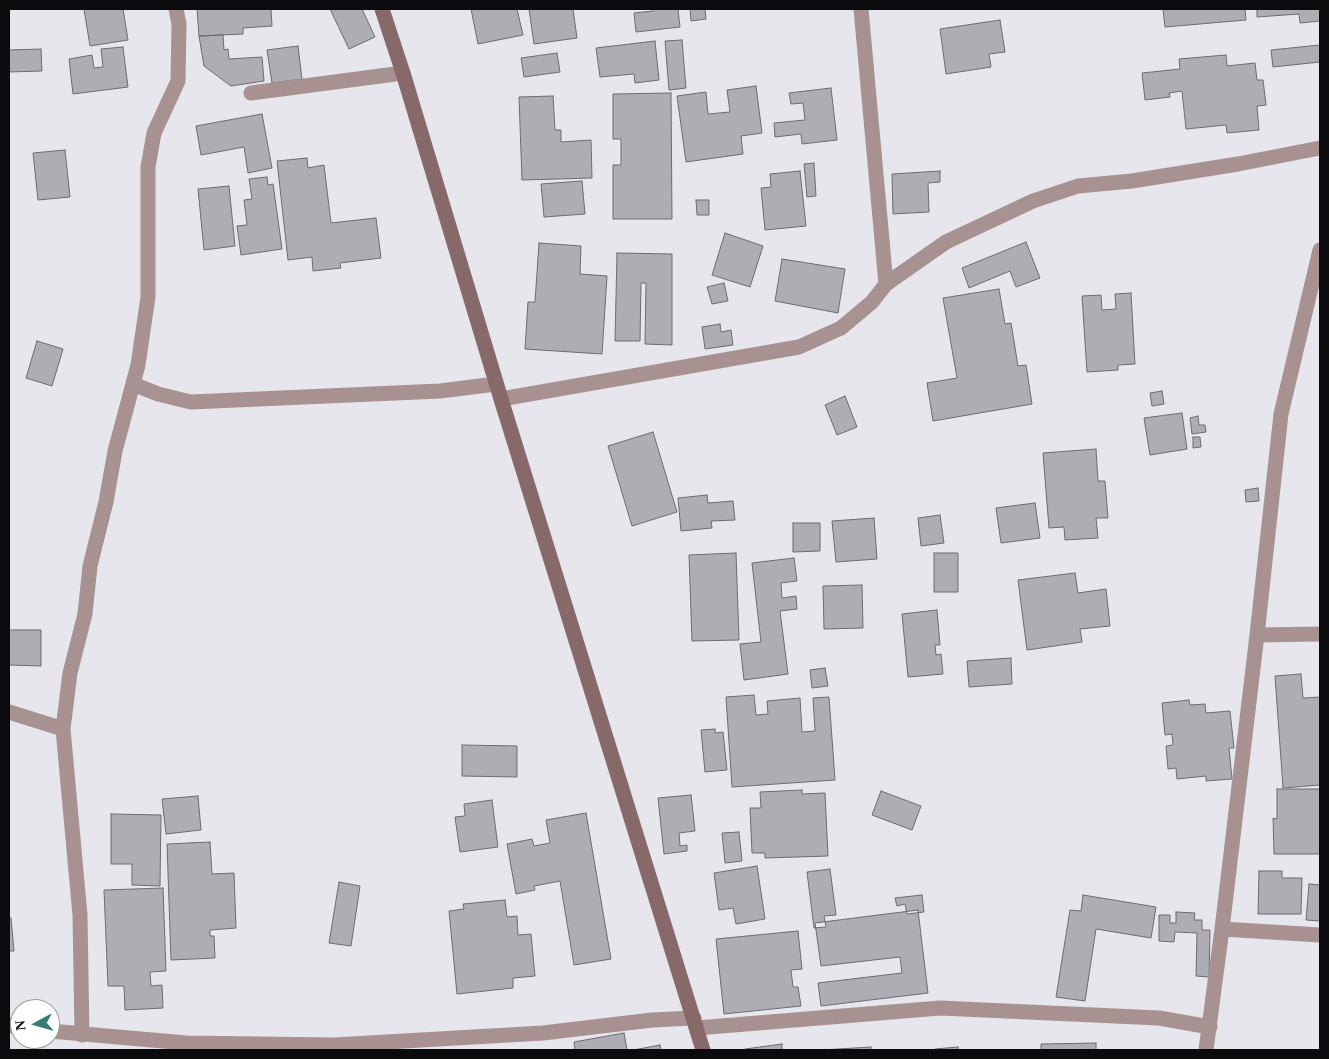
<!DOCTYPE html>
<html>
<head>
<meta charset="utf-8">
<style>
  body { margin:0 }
  #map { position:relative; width:1329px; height:1059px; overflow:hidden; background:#e6e6ec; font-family:"Times New Roman",serif }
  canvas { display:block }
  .frame { position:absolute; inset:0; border:10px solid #0b0b0d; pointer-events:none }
  .north { position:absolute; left:10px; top:999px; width:50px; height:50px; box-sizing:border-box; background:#fff; border:1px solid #9d9d9e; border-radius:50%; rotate:264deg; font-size:14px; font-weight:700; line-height:20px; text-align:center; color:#0b0b0d }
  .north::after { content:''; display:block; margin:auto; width:18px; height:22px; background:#367d76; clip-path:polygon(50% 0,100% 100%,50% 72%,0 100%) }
</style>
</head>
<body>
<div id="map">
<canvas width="1329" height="1059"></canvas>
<div class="frame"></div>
<div class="north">N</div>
</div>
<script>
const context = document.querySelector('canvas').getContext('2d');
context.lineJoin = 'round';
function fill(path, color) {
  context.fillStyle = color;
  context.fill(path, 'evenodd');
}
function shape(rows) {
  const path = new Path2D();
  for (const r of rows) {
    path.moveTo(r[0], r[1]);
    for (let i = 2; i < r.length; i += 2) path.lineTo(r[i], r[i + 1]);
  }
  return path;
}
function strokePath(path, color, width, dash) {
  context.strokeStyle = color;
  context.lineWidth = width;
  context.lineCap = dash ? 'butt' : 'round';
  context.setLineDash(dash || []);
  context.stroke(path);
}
const building = shape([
  [84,9,123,9,128,40,90,46,84,9],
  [197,9,271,9,272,26,243,28,243,34,199,36,197,9],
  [330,9,362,9,375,37,349,49,330,9],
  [471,9,517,9,523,35,478,44,471,9],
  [529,9,573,9,577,38,534,44,529,9],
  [653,9,678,9,680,27,636,32,634,13,653,11,653,9],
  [690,9,705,9,706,19,691,21,690,9],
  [1163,9,1245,9,1246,20,1165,27,1163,9],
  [1257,9,1320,9,1320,21,1300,23,1299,14,1257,17,1257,9],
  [1000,20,1005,52,989,54,991,67,946,74,940,29,1000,20],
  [223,35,224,50,228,49,229,59,262,57,264,81,231,86,204,66,199,36,223,35],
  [682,40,686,88,669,90,665,41,682,40],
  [655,41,659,80,635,83,634,74,600,77,596,48,655,41],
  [1320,45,1320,62,1273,67,1271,50,1320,45],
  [298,46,302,79,272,83,267,50,298,46],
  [123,47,128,87,73,94,69,59,92,55,94,68,103,67,101,49,123,47],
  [41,49,42,71,9,72,9,50,41,49],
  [557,53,560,72,524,77,521,58,557,53],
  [1226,55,1227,66,1255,63,1257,80,1263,80,1266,105,1257,106,1259,130,1227,133,1226,125,1186,129,1182,91,1169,93,1170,97,1145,100,1142,73,1180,69,1179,59,1226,55],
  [756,86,762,133,741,136,743,154,686,162,677,96,706,92,708,114,730,112,727,90,756,86],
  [831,88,837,140,802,144,801,134,775,137,774,123,805,120,803,103,791,104,789,93,831,88],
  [671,93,672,219,613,219,613,165,621,165,621,139,613,139,613,94,671,93],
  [553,96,555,130,561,130,561,142,591,140,592,178,522,180,519,97,553,96],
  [262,114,272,168,248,173,244,147,201,155,196,126,262,114],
  [65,150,70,197,38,200,33,153,65,150],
  [307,158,308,168,324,165,331,223,376,218,381,258,340,263,341,268,313,271,312,257,288,260,277,161,307,158],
  [814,163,816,196,807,197,804,164,814,163],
  [800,171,806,226,765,230,761,188,771,187,770,174,800,171],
  [940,171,940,182,928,183,929,212,893,214,892,174,940,171],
  [267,177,268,185,273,184,282,249,241,255,237,226,247,225,244,200,252,199,249,179,267,177],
  [582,181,585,214,544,217,541,184,582,181],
  [229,186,235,246,204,250,198,189,229,186],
  [696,200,709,200,709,215,697,215,696,200],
  [725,233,763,246,750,287,712,275,725,233],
  [1026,242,1040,278,1016,287,1010,271,969,288,962,268,1026,242],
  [539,243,581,246,580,274,607,276,602,354,525,349,528,302,535,302,539,243],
  [617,253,672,254,672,345,645,344,646,283,641,283,640,341,615,341,617,253],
  [782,259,845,269,838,313,775,301,782,259],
  [724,283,728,301,712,304,707,287,724,283],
  [999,289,1005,324,1011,323,1018,366,1026,365,1032,404,933,421,927,383,957,378,943,298,999,289],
  [1131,293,1135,364,1118,365,1118,370,1087,372,1082,296,1101,295,1102,310,1116,309,1115,294,1131,293],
  [720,324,721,332,731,330,733,345,705,349,702,327,720,324],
  [37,341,63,349,52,386,26,378,37,341],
  [1162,391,1164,404,1152,406,1150,393,1162,391],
  [845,396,857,427,837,435,825,405,845,396],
  [1182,413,1187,449,1150,455,1144,418,1182,413],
  [1198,416,1199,425,1205,425,1206,432,1192,434,1190,418,1198,416],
  [653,432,677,512,632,526,608,446,653,432],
  [1193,437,1200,437,1201,447,1193,448,1193,437],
  [1096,449,1098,481,1105,481,1108,518,1096,518,1098,538,1065,540,1064,527,1049,528,1043,453,1096,449],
  [1258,488,1259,501,1246,502,1245,490,1258,488],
  [707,495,708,503,733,501,735,520,711,521,712,528,681,531,678,498,707,495],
  [1035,503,1040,538,1001,543,996,508,1035,503],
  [940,515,944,543,921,546,918,518,940,515],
  [874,518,877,559,836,562,832,521,874,518],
  [793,523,820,523,820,551,793,552,793,523],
  [736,553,739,640,692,641,689,555,736,553],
  [934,553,958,553,958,592,934,592,934,553],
  [794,558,797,581,781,583,782,598,796,596,797,609,780,611,788,674,744,680,740,644,761,642,752,563,794,558],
  [1075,573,1078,593,1106,589,1110,626,1080,629,1082,642,1027,650,1018,580,1075,573],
  [862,585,863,628,824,629,823,586,862,585],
  [937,610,940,645,935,645,936,655,941,654,943,674,908,677,902,614,937,610],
  [9,630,41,630,41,666,9,665,9,630],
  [1011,658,1012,684,969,687,967,661,1011,658],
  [825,668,828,686,812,688,810,670,825,668],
  [1301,674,1303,698,1320,697,1320,785,1283,788,1275,676,1301,674],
  [754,695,756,715,768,714,767,701,800,698,802,732,815,731,813,698,829,697,835,780,732,787,726,697,754,695],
  [1189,700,1190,705,1205,704,1206,713,1230,711,1234,748,1229,748,1232,779,1206,781,1206,776,1177,779,1176,768,1168,769,1166,746,1173,745,1172,734,1165,735,1162,703,1189,700],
  [715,729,715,733,723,732,727,770,705,772,701,730,715,729],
  [462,745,517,746,517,777,462,776,462,745],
  [1277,789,1320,789,1320,854,1274,854,1273,818,1277,819,1277,789],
  [802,790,802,794,825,793,828,856,765,858,765,853,752,853,750,808,761,808,760,792,802,790],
  [881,791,921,806,912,830,872,815,881,791],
  [691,795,695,831,679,833,680,846,687,845,687,851,664,854,658,798,691,795],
  [198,796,201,830,166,834,162,799,198,796],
  [492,800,498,847,460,852,455,817,465,816,464,804,492,800],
  [586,813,611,959,574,965,560,881,534,886,535,890,516,894,507,844,532,839,534,846,550,843,546,820,586,813],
  [111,814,161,815,160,886,132,885,132,864,111,864,111,814],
  [739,832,742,861,725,863,722,833,739,832],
  [210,842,212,874,234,873,236,928,210,930,210,936,214,936,215,958,171,960,167,844,210,842],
  [757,866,765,919,736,924,733,908,719,910,714,873,757,866],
  [830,869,836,915,824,916,826,927,814,928,807,872,830,869],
  [1259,871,1282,871,1282,878,1302,878,1301,914,1258,914,1259,871],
  [339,882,360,886,351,946,329,943,339,882],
  [1309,884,1320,885,1320,921,1306,920,1309,884],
  [163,888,166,971,150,972,151,986,162,985,163,1008,125,1010,124,986,108,986,104,890,163,888],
  [922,895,924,912,907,914,905,904,897,906,895,898,922,895],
  [1083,895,1156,907,1151,938,1096,929,1085,1001,1056,997,1070,910,1081,911,1083,895],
  [505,900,507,917,517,916,518,935,531,934,535,976,513,978,513,988,457,994,449,911,464,909,463,904,505,900],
  [918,910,928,993,821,1006,818,983,902,973,900,957,821,966,815,923,918,910],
  [1176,912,1195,913,1194,920,1202,920,1202,930,1210,930,1209,977,1196,976,1197,933,1175,932,1174,942,1159,941,1159,915,1170,915,1170,923,1176,923,1176,912],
  [9,918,11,918,14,951,9,951,9,918],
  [798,931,802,969,791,970,793,987,798,987,801,1006,724,1014,716,939,798,931],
  [624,1033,627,1050,575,1050,574,1042,624,1033],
  [1096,1043,1096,1050,1041,1050,1041,1044,1096,1043],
  [782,1044,782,1050,745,1050,745,1049,782,1044],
  [660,1045,661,1050,633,1050,660,1045],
  [871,1047,871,1050,821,1050,871,1047],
  [958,1047,958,1050,935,1050,935,1049,958,1047]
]);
fill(building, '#adadb3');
strokePath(building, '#6b6b70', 1);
strokePath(shape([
  [861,9,886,284],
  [251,93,403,73],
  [133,384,158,394,191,402,440,391,496,384],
  [501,399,799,347,841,328,872,302,886,284,946,242,1033,201,1078,186,1132,181,1238,164,1320,148],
  [1257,635,1320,634],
  [9,712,63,729],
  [1222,929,1320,935],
  [9,1025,20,1028],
  [697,1028,940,1008,1159,1018,1210,1027],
  [50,1031,186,1043,334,1045,543,1033,652,1020,694,1018],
  [82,1035,80,915,63,729,70,673,85,614,90,566,106,502,115,451,138,365,148,297,148,167,154,133,178,81,179,24,176,9],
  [1206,1050,1222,929,1257,635,1281,414,1320,250]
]), '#a89291', 15);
strokePath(shape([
  [382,9,403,73,501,399,703,1050]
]), '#886969', 15);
</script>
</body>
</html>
